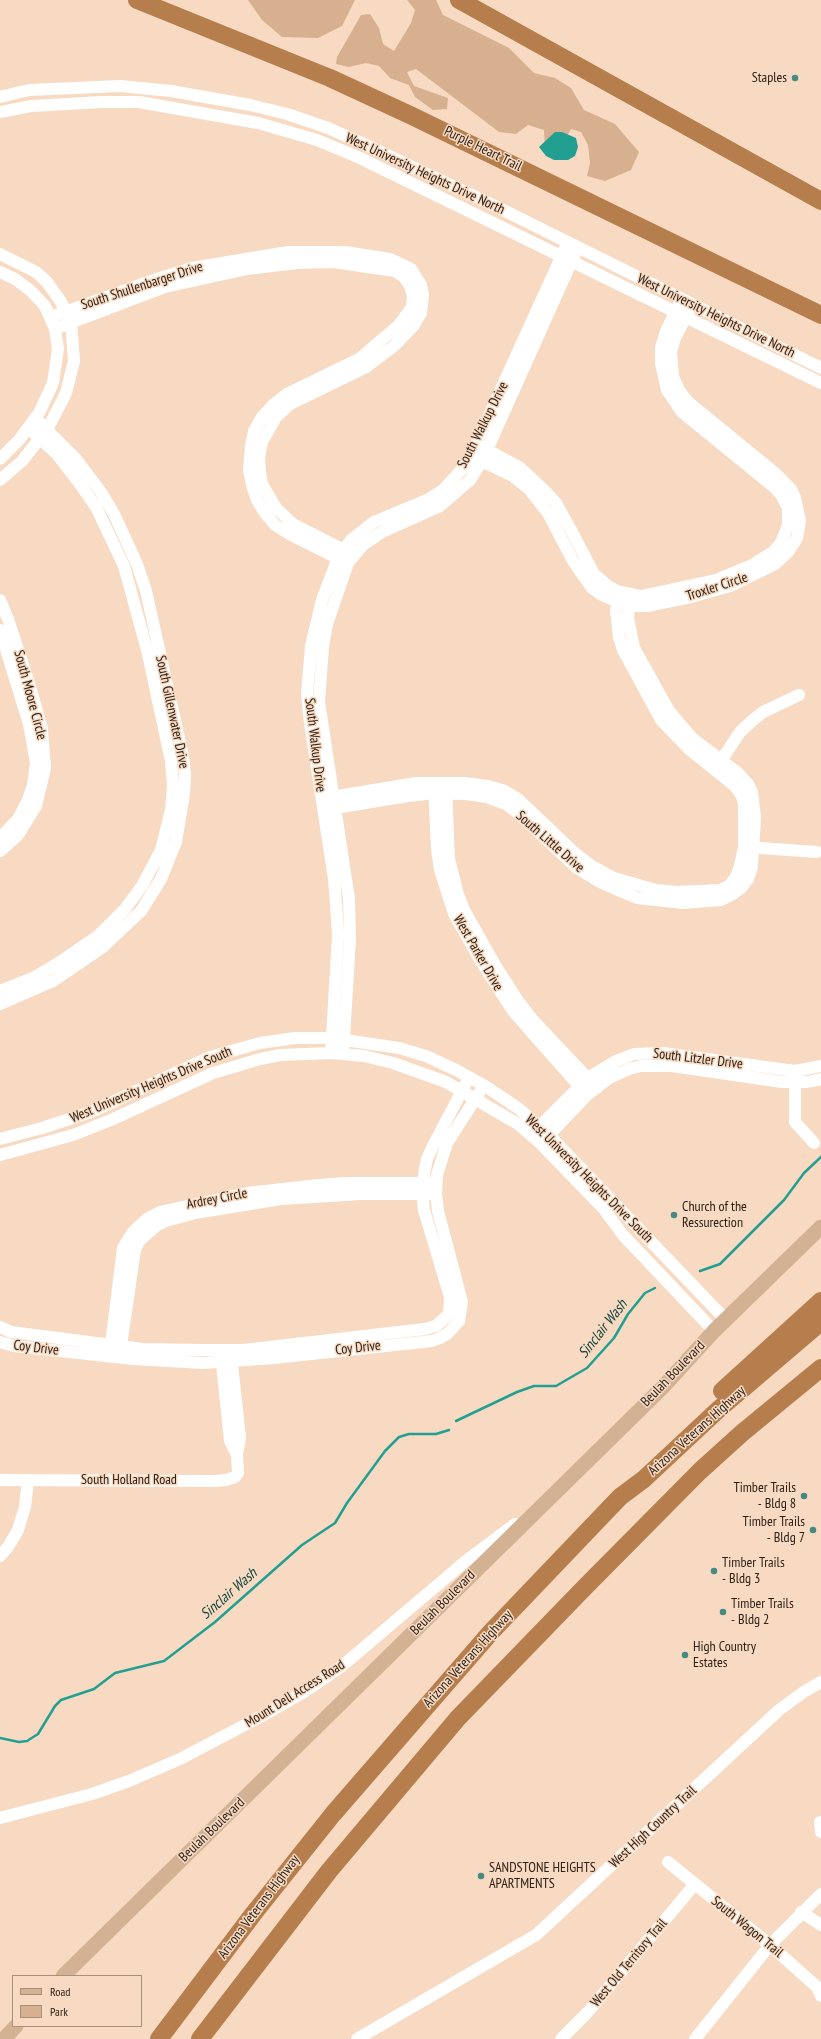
<!DOCTYPE html>
<html>
<head>
<meta charset="utf-8">
<style>
  body { margin:0 }
  #map { position:relative; width:821px; height:2039px; overflow:hidden; background:#f8dac2; font-family:"PT Sans Narrow",sans-serif }
  canvas { display:block }
  .legend { position:absolute; left:12px; top:1975px; width:130px; height:52px; box-sizing:border-box; background:#f8dac2; border:1px solid #a6907e; margin:0; padding:5px 7px; list-style:none; font-size:12px; color:#2b2017 }
  .legend li { display:flex; align-items:center; gap:8px; height:20px }
  .legend b { width:20px; border:1px solid #a6907e }
</style>
</head>
<body>
<div id="map">
<canvas width="821" height="2039"></canvas>
<ul class="legend">
<li><b style="height:5px;background:#d3b294"></b>Road</li>
<li><b style="height:11px;background:#d7b090"></b>Park</li>
</ul>
</div>
<script>
const context = document.querySelector('canvas').getContext('2d');
context.lineJoin = 'round';
function fill(path, color) {
  context.fillStyle = color;
  context.fill(path, 'evenodd');
}
function shape(rows) {
  const path = new Path2D();
  for (const r of rows) {
    path.moveTo(r[0], r[1]);
    for (let i = 2; i < r.length; i += 2) path.lineTo(r[i], r[i + 1]);
  }
  return path;
}
function strokePath(path, color, width, dash) {
  context.strokeStyle = color;
  context.lineWidth = width;
  context.lineCap = dash ? 'butt' : 'round';
  context.setLineDash(dash || []);
  context.stroke(path);
}
function write(font, color, halo, rows, align = 'center') {
  context.font = font + ' "PT Sans Narrow",sans-serif';
  context.lineWidth = 3;
  context.setLineDash([]);
  context.textBaseline = 'middle';
  context.strokeStyle = halo;
  context.fillStyle = color;
  for (const [text, x, y, turn = 0] of rows) {
    context.save();
    context.translate(x, y);
    context.rotate((+turn || 0) * Math.PI / 180);
    context.textAlign = isNaN(turn) ? turn : align;
    if (halo) context.strokeText(text, 0, 0);
    context.fillText(text, 0, 0);
    context.restore();
  }
}
fill(shape([
  [248,0,355,0,342,26,318,38,282,37,262,20],
  [407,0,436,0,443,15,509,48,534,73,555,78,571,88,584,110,615,124,639,152,631,170,605,181,587,176,590,163,588,145,581,132,571,129,562,145,545,149,544,130,528,125,516,134,499,132,416,69,407,72,414,86,448,98,447,109,433,110,415,97,409,85,390,78,379,66,366,63,349,67,336,64,337,57,361,15,370,14,379,28,383,44,394,51,411,23,415,10]
]), '#d7b090');
fill(shape([
  [555,132,562,132,576,138,578,147,575,156,568,160,554,160,546,156,539,147]
]), '#239f92');
strokePath(shape([
  [700,1271,720,1264,784,1200,804,1173,821,1157],
  [456,1421,517,1392,534,1386,556,1386,587,1368,614,1338,628,1314,645,1293,655,1288],
  [0,1738,19,1742,27,1741,38,1734,55,1706,61,1700,94,1689,115,1673,164,1661,215,1622,302,1545,335,1523,347,1503,385,1451,399,1437,409,1434,436,1434,449,1430]
]), '#239f92', 2.5);
strokePath(shape([
  [0,97,29,90,120,86,171,91,250,105,287,114,328,128,366,145,499,208,821,368],
  [0,112,31,106,102,102,139,102,258,123,317,140,360,158,821,383],
  [0,254,36,272,47,282,61,302,71,322,74,361,66,393,48,428,22,461,0,480],
  [0,272,15,279,31,291,45,306,55,329,58,349,53,383,39,413,19,440,0,459],
  [51,317,157,279,192,268,288,252,345,252,390,259,411,269,421,285,423,295,421,313,414,325,394,346,366,367,290,404,276,417,262,442,259,458,260,472,262,484,276,508,293,524,350,553],
  [55,329,165,287,247,269,297,263,333,262,395,271,404,277,410,286,413,296,412,307,399,325,359,359,287,394,273,405,262,417,254,431,251,446,249,470,252,485,257,500,265,513,275,525,291,535,345,562],
  [480,446,519,467,547,493,556,503,572,532,594,574,608,586,617,591,641,596,716,580,752,565,773,552,781,543,788,525,788,508,782,496,774,487,682,412,667,390,661,363,661,348,666,331,679,305],
  [475,458,513,476,529,489,548,513,573,561,592,588,600,594,618,602,637,606,647,606,691,597,730,586,775,564,788,552,797,538,800,521,795,498,791,489,776,474,688,402,679,390,673,377,671,351,675,338,689,311],
  [0,600,8,619,29,683,42,729,45,768,36,806,18,835,0,851],
  [0,630,29,724,36,763,33,786,27,802,18,819,0,838],
  [717,767,740,732,753,720,763,712,799,695],
  [434,785,437,849,440,870,454,914,482,963,513,1011,587,1095],
  [446,787,449,859,458,894,464,910,495,965,518,1001,532,1019,597,1088],
  [326,798,416,783,464,783,488,786,505,791,518,799,576,854,590,865,614,878,656,890,677,892,720,890,729,886,736,877,740,866,744,847,744,803,742,796,735,786,689,749,661,720,623,650,619,637,616,611,620,592],
  [329,809,408,796,434,793,466,794,487,797,506,804,519,814,577,868,598,881,618,890,637,898,683,903,721,900,733,894,742,887,748,879,752,867,755,818,752,792,748,784,738,773,692,738,669,711,634,648,628,618,630,595],
  [746,847,817,852],
  [0,991,35,977,57,964,98,936,125,909,142,886,161,850,171,810,173,786,171,761,148,654,124,566,96,507,80,484,57,454,28,428],
  [0,1004,53,981,103,947,141,911,161,879,176,842,184,794,185,775,183,756,146,591,137,564,114,514,101,492,76,459,35,418],
  [331,1053,338,936,336,904,334,879,310,723,307,694,311,646,322,600,338,558,351,540,374,522,429,499,443,490,465,466,476,444,568,242],
  [343,1054,350,940,349,899,319,702,323,647,327,624,348,563,363,545,382,532,440,506,470,480,482,461,578,247],
  [795,1076,795,1122,814,1143],
  [534,1132,588,1078,616,1061,634,1054,663,1053,795,1071,821,1066],
  [0,1139,42,1128,91,1112,210,1057,260,1043,295,1038,331,1038,399,1048,426,1056,458,1071,485,1086,518,1108,548,1134,726,1320],
  [544,1140,587,1095,609,1078,629,1069,641,1066,672,1066,782,1082,807,1082,821,1079],
  [0,1155,73,1135,111,1120,213,1073,260,1059,280,1055,331,1053,364,1056,393,1063,446,1082,518,1124,540,1143,603,1208,623,1235,714,1331],
  [0,1327,11,1332,143,1349,203,1350,243,1350,425,1329,436,1326,449,1314,450,1297,424,1210,422,1194,424,1174,427,1159,434,1144,465,1085],
  [0,1342,14,1346,133,1359,203,1363,274,1358,432,1341,440,1338,447,1334,459,1321,462,1302,438,1211,436,1194,437,1175,447,1143,479,1093],
  [110,1352,123,1248,133,1232,148,1218,160,1212,247,1193,318,1185,345,1183,431,1183],
  [120,1353,135,1250,139,1241,156,1226,166,1221,195,1213,281,1199,361,1194,430,1194],
  [221,1355,230,1441,237,1455],
  [0,1480,215,1481,226,1480,235,1477,238,1473,237,1455,240,1438,231,1355],
  [0,1556,8,1547,18,1530,25,1507,28,1480],
  [0,1818,92,1794,129,1781,180,1759,262,1716,304,1692,342,1666,467,1560,515,1524],
  [820,1822,821,1832],
  [668,1862,770,1945,817,1987,821,1996],
  [801,1912,821,1925],
  [357,2039,536,1935,779,1710,805,1691,821,1682],
  [561,2039,587,2013,695,1884],
  [695,2039,770,1945,821,1894]
]), '#fff', 12);
strokePath(shape([
  [63,1976,663,1387,714,1331,821,1227],
  [4,2039,16,2026]
]), '#d3b294', 15);
strokePath(shape([
  [137,0,330,78,410,115,821,315],
  [459,0,821,201],
  [722,1391,821,1301],
  [159,2039,254,1913,333,1814,491,1632,620,1497,644,1479,719,1409,821,1322],
  [200,2039,329,1871,458,1718,586,1586,700,1471,742,1433,821,1368]
]), '#b67e4d', 18);
for (const [x, y, r, color] of [
  [795,78,4,"#448a81"],
  [674,1215,4,"#448a81"],
  [804,1496,4,"#448a81"],
  [813,1530,4,"#448a81"],
  [714,1571,4,"#448a81"],
  [723,1612,4,"#448a81"],
  [685,1655,4,"#448a81"],
  [481,1876,4,"#448a81"]
]) {
  const dot = new Path2D();
  dot.arc(x, y, r, 0, 2 * Math.PI);
  context.fillStyle = color;
  context.fill(dot);
  strokePath(dot, '#f8dac2', 1.5);
}
write('14px', '#2b2017', '#f8dac2', [
  ["Staples",787,78,"right"],
  ["Church of the",682,1207],
  ["Ressurection",682,1223],
  ["Timber Trails",796,1488,"right"],
  ["- Bldg 8",796,1504,"right"],
  ["Timber Trails",805,1522,"right"],
  ["- Bldg 7",805,1538,"right"],
  ["Timber Trails",722,1563],
  ["- Bldg 3",722,1579],
  ["Timber Trails",731,1604],
  ["- Bldg 2",731,1620],
  ["High Country",693,1647],
  ["Estates",693,1663],
  ["SANDSTONE HEIGHTS",489,1868],
  ["APARTMENTS",489,1884]
], 'left');
write('14px', '#2b2017', '#f8dac2', [
  ["Purple Heart Trail",483,149,26],
  ["West University Heights Drive North",425,174,25],
  ["South Shullenbarger Drive",142,286,-18],
  ["West University Heights Drive North",716,316,26],
  ["South Walkup Drive",483,425,-63],
  ["Troxler Circle",717,587,-18],
  ["South Moore Circle",30,695,75],
  ["South Gillenwater Drive",172,712,78],
  ["South Walkup Drive",315,745,83],
  ["South Little Drive",550,842,41],
  ["West Parker Drive",478,953,60],
  ["South Litzler Drive",698,1059,7],
  ["West University Heights Drive South",151,1085,-23],
  ["West University Heights Drive South",589,1179,45],
  ["Ardrey Circle",217,1199,-11],
  ["Coy Drive",36,1348,7],
  ["Coy Drive",358,1348,-6],
  ["Beulah Boulevard",673,1374,-46],
  ["Arizona Veterans Highway",697,1431,-42],
  ["South Holland Road",129,1480],
  ["Beulah Boulevard",443,1603,-45],
  ["Arizona Veterans Highway",468,1659,-48],
  ["Mount Dell Access Road",295,1694,-32],
  ["West High Country Trail",653,1827,-43],
  ["Beulah Boulevard",212,1830,-44],
  ["Arizona Veterans Highway",259,1907,-53],
  ["South Wagon Trail",747,1927,39],
  ["West Old Territory Trail",629,1963,-50]
]);
write('italic 15px', '#0f433d', '#f8dac2', [
  ["Sinclair Wash",603,1329,-52],
  ["Sinclair Wash",229,1594,-41]
]);
</script>
</body>
</html>
